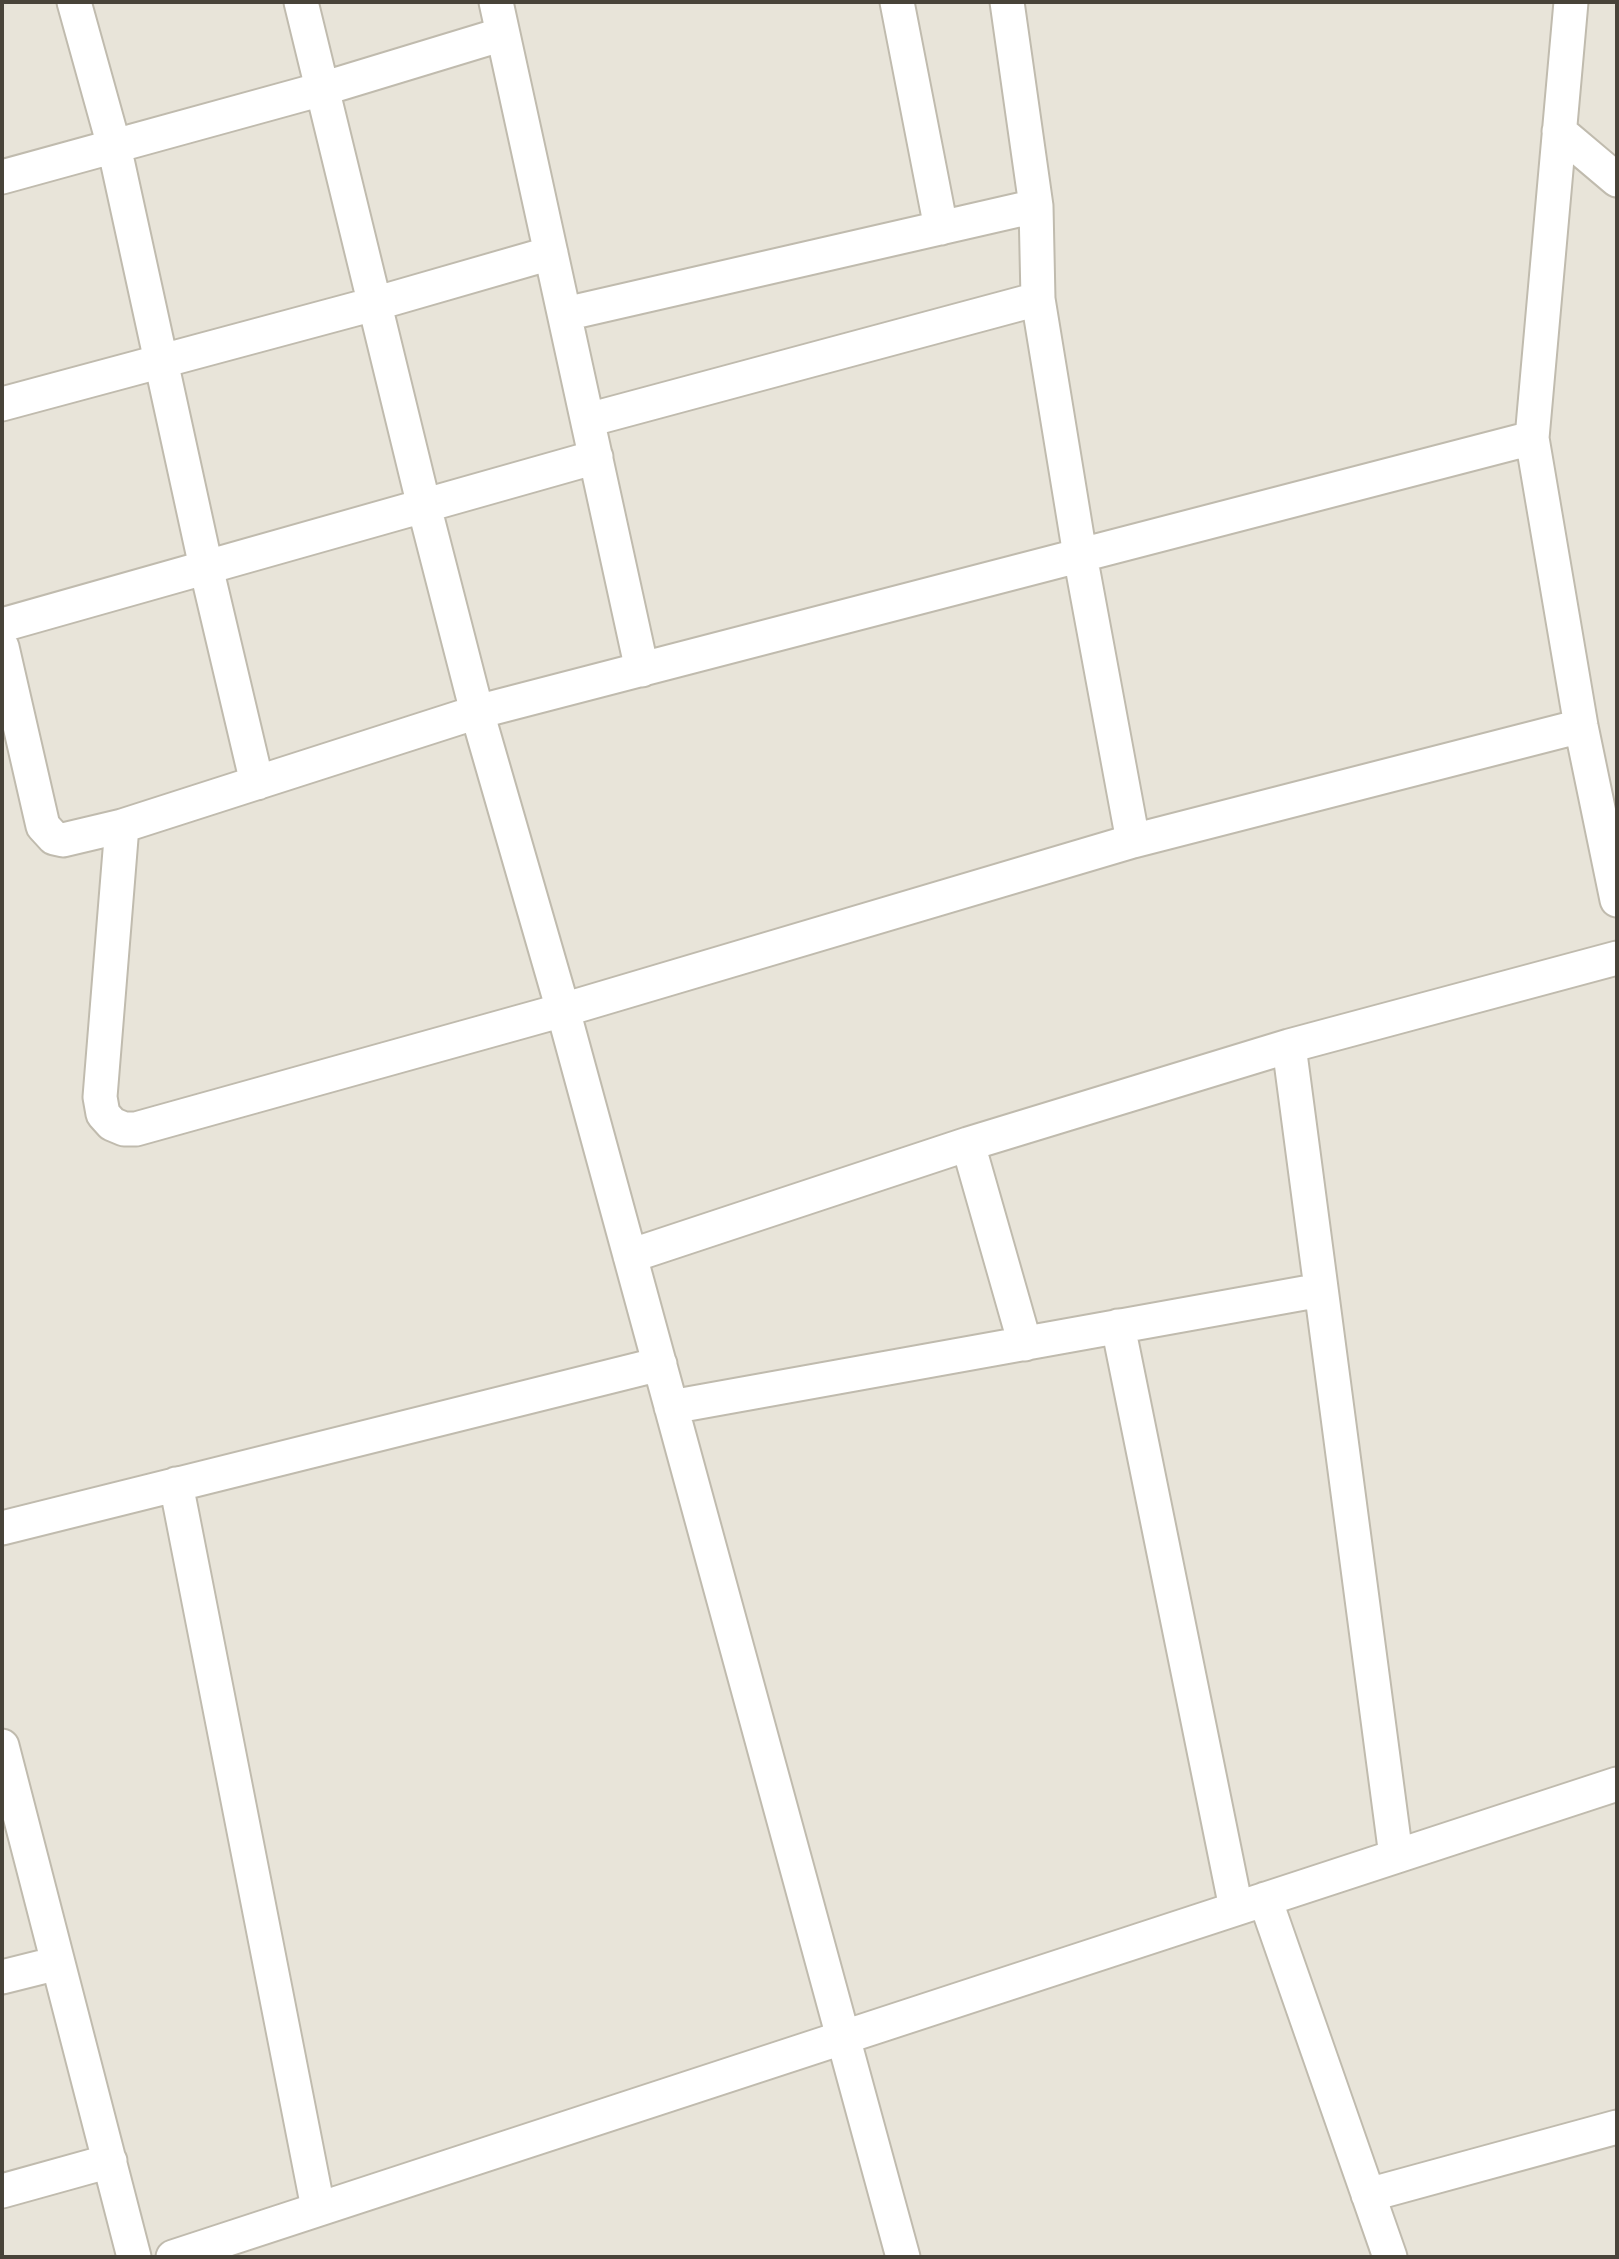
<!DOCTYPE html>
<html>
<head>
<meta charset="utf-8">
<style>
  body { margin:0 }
  #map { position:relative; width:1619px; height:2259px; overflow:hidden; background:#f4f2eb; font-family:"Sofia Sans Condensed",sans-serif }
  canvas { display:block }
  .frame { position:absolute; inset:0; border:4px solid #484339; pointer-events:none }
</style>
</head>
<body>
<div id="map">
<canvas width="1619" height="2259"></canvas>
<div class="frame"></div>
</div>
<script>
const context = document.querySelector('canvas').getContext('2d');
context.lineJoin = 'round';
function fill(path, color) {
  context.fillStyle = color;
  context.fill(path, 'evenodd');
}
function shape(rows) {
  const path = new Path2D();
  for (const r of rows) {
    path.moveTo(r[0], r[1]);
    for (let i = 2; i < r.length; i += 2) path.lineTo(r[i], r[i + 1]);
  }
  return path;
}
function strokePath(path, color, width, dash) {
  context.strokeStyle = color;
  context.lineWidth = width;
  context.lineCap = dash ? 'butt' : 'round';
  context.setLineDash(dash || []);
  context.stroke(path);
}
fill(shape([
  [2,2,1617,2,1617,2257,2,2257]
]), '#e8e4d9');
const minor = shape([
  [74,2,114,146,206,567,257,783],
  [301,2,424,506,477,712,563,1010,903,2257],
  [496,2,642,670],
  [897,2,941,228],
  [1007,2,1036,206,1038,299,1080,555,1133,841],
  [1571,2,1532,438,1581,726,1617,900],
  [1559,131,1617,180],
  [2,177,322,89,503,34],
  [565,314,1036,206],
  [2,404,374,304,551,253],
  [588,420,1038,299],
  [2,625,596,457],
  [2,647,43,826,54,838,63,840,122,826,477,712,1532,438],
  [122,826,100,1097,103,1114,112,1124,124,1129,136,1129,563,1010,1133,841,1581,726],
  [1289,1046,1396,1856],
  [968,1144,1025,1344],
  [630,1256,968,1144,1289,1046,1617,958],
  [1118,1326,1236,1908],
  [671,1407,1321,1290],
  [176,1484,318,2208],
  [2,1528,660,1364],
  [2,1746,134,2257],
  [1265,1899,1390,2257],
  [2,1977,58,1963],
  [2,2191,110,2161],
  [1368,2195,1617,2127],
  [173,2257,1617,1784]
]);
strokePath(minor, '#c0bbae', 37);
strokePath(minor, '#fff', 33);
</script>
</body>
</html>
